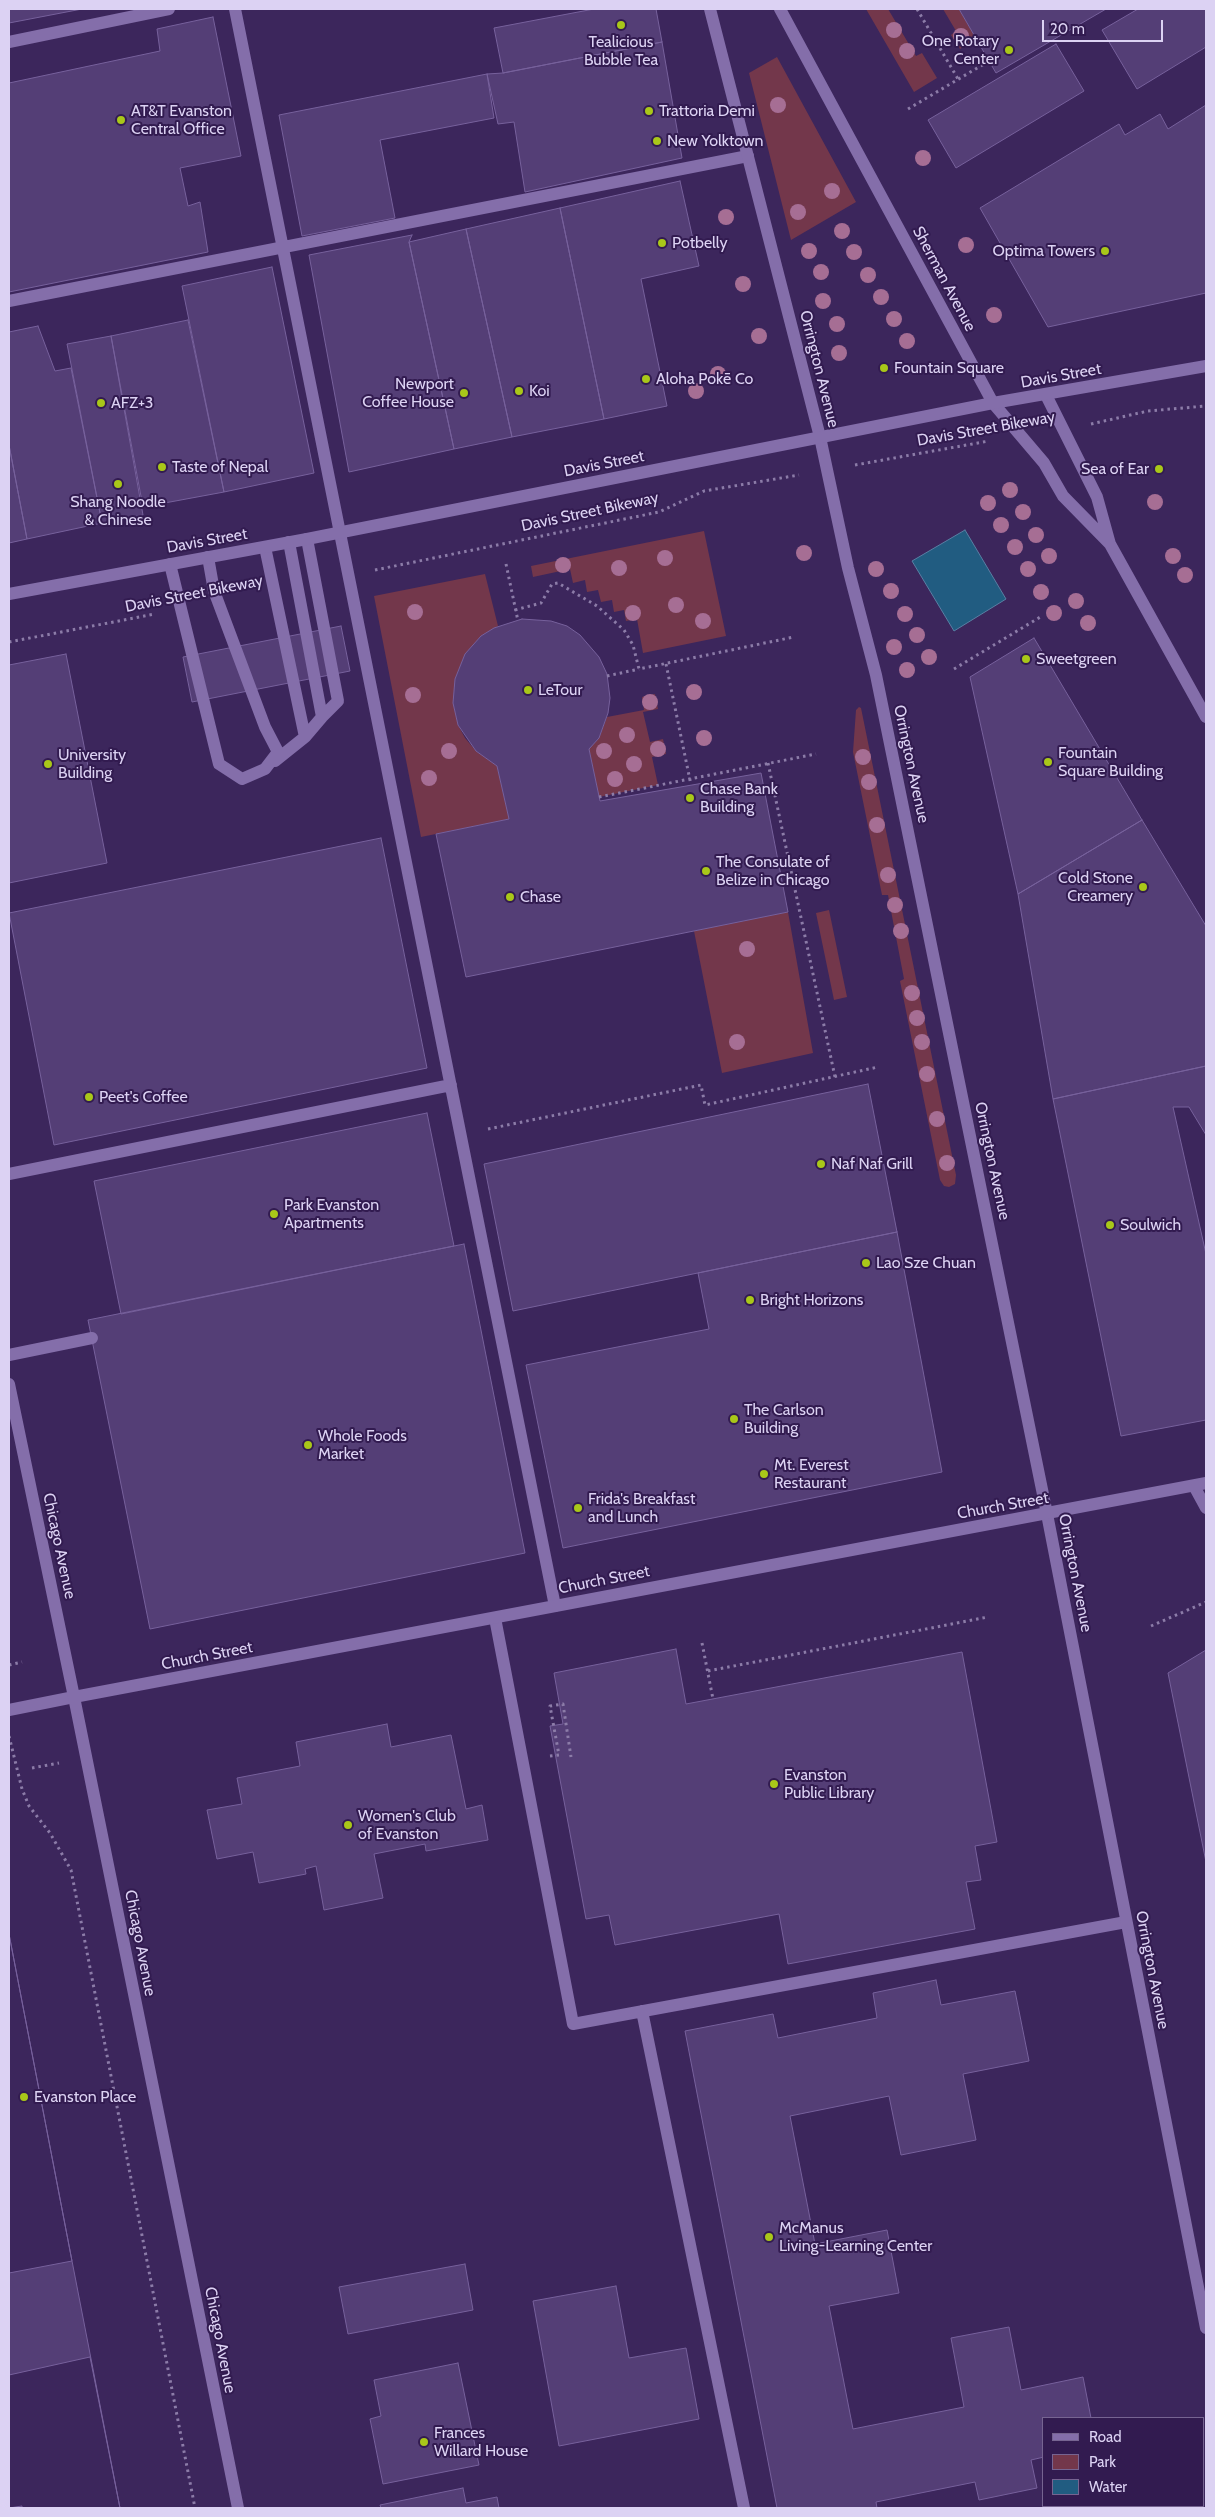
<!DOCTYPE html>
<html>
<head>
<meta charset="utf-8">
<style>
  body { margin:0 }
  #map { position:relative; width:1215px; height:2517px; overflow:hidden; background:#3c265c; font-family:Cabin,sans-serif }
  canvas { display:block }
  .frame { position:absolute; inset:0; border:10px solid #dcd2f3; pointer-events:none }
  .legend { position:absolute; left:1042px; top:2417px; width:162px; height:90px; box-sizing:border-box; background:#321b50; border:1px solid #766491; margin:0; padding:6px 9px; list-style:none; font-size:15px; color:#dcd2f3 }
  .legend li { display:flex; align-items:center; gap:10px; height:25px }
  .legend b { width:25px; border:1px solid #766491 }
  .scale { position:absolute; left:1042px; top:20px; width:121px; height:22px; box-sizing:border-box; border:2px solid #dcd2f3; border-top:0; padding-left:6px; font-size:15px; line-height:18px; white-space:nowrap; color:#dcd2f3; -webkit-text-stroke:4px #321b50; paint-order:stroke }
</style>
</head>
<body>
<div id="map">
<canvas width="1215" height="2517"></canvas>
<div class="frame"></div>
<ul class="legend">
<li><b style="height:6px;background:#846eaa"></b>Road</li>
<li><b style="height:14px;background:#73374b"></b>Park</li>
<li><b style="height:14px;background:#215c81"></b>Water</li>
</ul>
<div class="scale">20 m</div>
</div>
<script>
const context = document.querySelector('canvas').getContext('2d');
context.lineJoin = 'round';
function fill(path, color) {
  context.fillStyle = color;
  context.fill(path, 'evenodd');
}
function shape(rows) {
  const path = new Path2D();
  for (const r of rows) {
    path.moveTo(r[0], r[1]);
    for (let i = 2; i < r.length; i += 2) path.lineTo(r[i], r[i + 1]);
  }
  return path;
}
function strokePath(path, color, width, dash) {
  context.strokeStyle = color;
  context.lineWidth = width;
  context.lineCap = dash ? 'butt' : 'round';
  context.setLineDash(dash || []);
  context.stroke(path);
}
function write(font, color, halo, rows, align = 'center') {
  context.font = font + ' Cabin,sans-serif';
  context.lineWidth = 4;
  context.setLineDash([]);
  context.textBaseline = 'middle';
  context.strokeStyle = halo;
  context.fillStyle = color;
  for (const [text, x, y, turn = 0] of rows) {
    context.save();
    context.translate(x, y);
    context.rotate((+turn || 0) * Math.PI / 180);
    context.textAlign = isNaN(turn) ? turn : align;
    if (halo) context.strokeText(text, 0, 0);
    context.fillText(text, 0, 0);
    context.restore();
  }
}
fill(shape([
  [866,9,888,9,916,56,922,53,937,78,914,92],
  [943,9,959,9,976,39,960,49,951,35,956,31],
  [777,57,856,202,791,240,749,73],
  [704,531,726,636,643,653,637,619,626,621,624,610,614,612,612,600,601,602,598,590,587,592,585,580,573,583,570,569,533,577,531,566],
  [485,574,498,626,481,636,465,654,455,679,453,703,458,725,465,738,476,751,497,766,509,819,421,837,374,596],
  [655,694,658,709,643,712,650,742,663,739,666,754,652,757,658,785,599,797,589,749,599,738,607,717,644,710,642,697],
  [859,707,861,708,956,1175,955,1184,949,1187,944,1186,940,1180,900,981,904,979,888,895,882,895,853,752,856,710],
  [829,910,847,997,834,1000,816,913],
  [788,912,813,1053,722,1073,694,931]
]), '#73374b');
const water = shape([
  [965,530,1006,599,954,631,912,561,965,530]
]);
fill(water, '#215c81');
strokePath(water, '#597fa3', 1);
const building = shape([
  [9,9,82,9,9,23,9,9],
  [594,9,656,9,662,42,503,73,494,28,594,9],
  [959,9,1106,9,996,73,959,9],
  [1138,9,1206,9,1206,47,1137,89,1102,30,1138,9],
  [213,17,241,156,180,168,188,206,200,202,208,252,9,292,9,83,160,51,157,29,213,17],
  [662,42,682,158,525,192,514,122,498,124,487,74,503,73,662,42],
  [1056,44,1084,91,956,168,928,120,1056,44],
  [487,74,494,118,380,140,395,218,302,236,279,115,487,74],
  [1206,105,1206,293,1048,327,980,208,1119,124,1125,135,1160,114,1168,129,1206,105],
  [680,181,699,266,641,279,667,406,604,419,560,208,680,181],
  [560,208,604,419,512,437,466,229,560,208],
  [466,229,512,437,454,449,409,242,466,229],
  [412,235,409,242,454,449,349,472,309,255,412,235],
  [272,267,314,473,224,492,182,286,272,267],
  [188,320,224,492,143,507,111,336,188,320],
  [38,326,55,371,71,368,102,523,27,539,9,445,9,332,38,326],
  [111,336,143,515,102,523,67,344,111,336],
  [9,445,27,539,9,543,9,445],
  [522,619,551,621,567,626,580,635,599,657,607,674,610,698,608,713,599,738,589,749,600,801,761,773,788,912,466,977,436,834,509,819,497,766,476,751,458,725,453,703,455,679,465,654,481,636,494,628,522,619],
  [341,626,350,671,192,702,183,657,341,626],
  [1034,638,1142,820,1018,894,970,677,1034,638],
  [66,654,107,863,9,883,9,665,66,654],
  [1142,820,1206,926,1206,1066,1053,1099,1018,894,1142,820],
  [381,838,427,1068,54,1145,9,913,381,838],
  [1206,1066,1206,1135,1189,1107,1173,1107,1206,1254,1206,1420,1121,1436,1053,1099,1206,1066],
  [868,1084,897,1232,513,1311,484,1164,868,1084],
  [427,1113,454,1246,121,1314,94,1181,427,1113],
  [897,1232,942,1472,563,1548,526,1365,709,1329,698,1273,897,1232],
  [464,1244,525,1553,150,1629,88,1320,464,1244],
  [676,1649,686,1704,962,1652,997,1842,975,1846,981,1880,966,1882,975,1929,788,1964,779,1914,615,1945,609,1915,586,1919,550,1726,563,1724,554,1673,676,1649],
  [1206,1650,1206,1862,1168,1673,1206,1650],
  [387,1724,391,1747,451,1735,466,1809,482,1805,488,1840,426,1851,425,1844,374,1854,383,1898,324,1910,316,1866,305,1869,306,1874,259,1883,253,1852,217,1859,207,1810,242,1804,237,1778,300,1766,296,1742,387,1724],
  [9,1934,72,2261,9,2273,9,1934],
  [9,1934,72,2261,120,2508,9,2508,9,1934],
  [936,1980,941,2005,1015,1991,1029,2061,963,2074,976,2140,901,2155,889,2096,790,2116,815,2244,887,2230,899,2293,829,2306,853,2429,964,2407,951,2338,1009,2327,1021,2390,1083,2377,1091,2418,1044,2418,1044,2457,1031,2460,1037,2488,979,2500,975,2482,876,2502,877,2508,777,2508,685,2031,773,2014,778,2038,877,2018,873,1993,936,1980],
  [465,2264,473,2310,348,2334,339,2287,465,2264],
  [616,2286,629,2358,686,2348,699,2419,559,2446,533,2301,616,2286],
  [90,2357,120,2508,22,2508,22,2506,9,2508,9,2375,90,2357],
  [458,2363,479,2465,383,2484,370,2419,381,2416,374,2380,458,2363],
  [463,2488,466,2503,497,2497,499,2508,381,2508,380,2505,463,2488],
  [1073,2506,1117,2506,1120,2508,1062,2508,1073,2506]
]);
fill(building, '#543e76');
strokePath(building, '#77619c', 1);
strokePath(shape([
  [917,9,958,79],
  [908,109,989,61],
  [1091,424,1148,411,1206,406],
  [855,465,989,441],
  [506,564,518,621],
  [375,570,659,512,704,491,799,475],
  [515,610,541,603,552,584,558,583,597,606,624,630,633,645,639,669,794,637],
  [9,642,155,614],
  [666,664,691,785],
  [954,669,1042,616],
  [607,676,639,669],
  [768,763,835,1077],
  [599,797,816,754],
  [488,1129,701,1085,705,1105,878,1067],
  [1151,1626,1206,1602],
  [702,1643,713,1699],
  [9,1665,22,1662],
  [708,1671,988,1617],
  [9,1736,22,1789,29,1806,50,1833,71,1870,195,2508],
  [550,1756,559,1755,550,1706,563,1704,571,1757],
  [32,1768,59,1763]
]), '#8c7ca8', 3, [2.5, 4]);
strokePath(shape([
  [235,9,555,1606],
  [9,42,169,9],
  [9,301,748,156],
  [307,539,338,701,322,717],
  [289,542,322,717,305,737],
  [265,547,305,737,275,761],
  [170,564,219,764,242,779,265,769,278,752,265,727,214,591,208,557],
  [9,1174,451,1085],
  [9,1355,92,1338],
  [1194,1486,1206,1508],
  [495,1618,573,2024,1126,1922],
  [642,2011,744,2508]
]), '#846eaa', 12);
strokePath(shape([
  [710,9,820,437,848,568,876,675,1047,1514,1206,2328],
  [780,9,993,403,1044,463,1063,496,1110,544],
  [1046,395,1097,497,1110,544,1206,717],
  [9,1710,74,1697]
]), '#846eaa', 12);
strokePath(shape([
  [9,594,307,539,993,403,1206,366],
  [9,1384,74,1697,238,2508],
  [74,1697,1206,1483]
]), '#846eaa', 12);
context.fillStyle = '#a66e94';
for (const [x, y] of [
  [894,30],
  [961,36],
  [907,51],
  [778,105],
  [923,158],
  [832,191],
  [798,212],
  [726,217],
  [842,231],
  [966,245],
  [809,251],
  [854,252],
  [821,272],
  [868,275],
  [743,284],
  [881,297],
  [823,301],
  [994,315],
  [894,319],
  [837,324],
  [759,336],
  [907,341],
  [839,353],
  [718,374],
  [696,391],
  [1010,490],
  [1155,502],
  [988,503],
  [1023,512],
  [1001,525],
  [1036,535],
  [1015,547],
  [804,553],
  [1049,556],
  [1173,556],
  [665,558],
  [563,565],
  [619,568],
  [876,569],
  [1028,569],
  [1185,575],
  [891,591],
  [1041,592],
  [1076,601],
  [676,605],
  [415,612],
  [633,613],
  [1054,613],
  [905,614],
  [703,621],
  [1088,623],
  [917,635],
  [894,647],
  [929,657],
  [907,670],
  [694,692],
  [413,695],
  [650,702],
  [627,735],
  [704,738],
  [658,749],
  [449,751],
  [604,751],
  [863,757],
  [634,764],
  [429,778],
  [615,779],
  [869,782],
  [877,825],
  [888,875],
  [895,905],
  [901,931],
  [747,949],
  [912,993],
  [917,1018],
  [737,1042],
  [922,1042],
  [927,1074],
  [937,1119],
  [947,1163]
]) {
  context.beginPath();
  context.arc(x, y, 8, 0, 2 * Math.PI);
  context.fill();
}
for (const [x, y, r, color] of [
  [621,25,5,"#a9c719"],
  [1009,50,5,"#a9c719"],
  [649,111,5,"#a9c719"],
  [121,120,5,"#a9c719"],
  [657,141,5,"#a9c719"],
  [662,243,5,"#a9c719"],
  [1105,251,5,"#a9c719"],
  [884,368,5,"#a9c719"],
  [646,379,5,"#a9c719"],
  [519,391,5,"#a9c719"],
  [464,393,5,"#a9c719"],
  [101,403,5,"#a9c719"],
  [162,467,5,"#a9c719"],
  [1159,469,5,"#a9c719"],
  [118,484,5,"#a9c719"],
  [1026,659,5,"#a9c719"],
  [528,690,5,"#a9c719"],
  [1048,762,5,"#a9c719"],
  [48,764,5,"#a9c719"],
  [690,798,5,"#a9c719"],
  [706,871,5,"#a9c719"],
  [1143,887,5,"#a9c719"],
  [510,897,5,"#a9c719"],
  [89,1097,5,"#a9c719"],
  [821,1164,5,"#a9c719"],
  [274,1214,5,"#a9c719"],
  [1110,1225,5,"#a9c719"],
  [866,1263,5,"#a9c719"],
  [750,1300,5,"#a9c719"],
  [734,1419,5,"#a9c719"],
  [308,1445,5,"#a9c719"],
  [764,1474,5,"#a9c719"],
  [578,1508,5,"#a9c719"],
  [774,1784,5,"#a9c719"],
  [348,1825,5,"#a9c719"],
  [24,2097,5,"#a9c719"],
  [769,2237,5,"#a9c719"],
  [424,2442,5,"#a9c719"]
]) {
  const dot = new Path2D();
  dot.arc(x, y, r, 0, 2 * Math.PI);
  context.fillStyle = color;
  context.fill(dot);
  strokePath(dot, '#321b50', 2);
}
write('16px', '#dcd2f3', '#321b50', [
  ["One Rotary",999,41,"right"],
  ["Center",999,59,"right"],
  ["Tealicious",621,42,"center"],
  ["Bubble Tea",621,60,"center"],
  ["AT&T Evanston",131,111],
  ["Central Office",131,129],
  ["Trattoria Demi",659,111],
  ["New Yolktown",667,141],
  ["Potbelly",672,243],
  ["Optima Towers",1095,251,"right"],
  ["Fountain Square",894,368],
  ["Aloha Pokē Co",656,379],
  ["Newport",454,384,"right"],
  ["Coffee House",454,402,"right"],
  ["Koi",529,391],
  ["AFZ+3",111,403],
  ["Taste of Nepal",172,467],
  ["Sea of Ear",1149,469,"right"],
  ["Shang Noodle",118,502,"center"],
  ["& Chinese",118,520,"center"],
  ["Sweetgreen",1036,659],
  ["LeTour",538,690],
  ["Fountain",1058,753],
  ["Square Building",1058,771],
  ["University",58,755],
  ["Building",58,773],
  ["Chase Bank",700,789],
  ["Building",700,807],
  ["The Consulate of",716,862],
  ["Belize in Chicago",716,880],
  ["Cold Stone",1133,878,"right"],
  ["Creamery",1133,896,"right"],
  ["Chase",520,897],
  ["Peet's Coffee",99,1097],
  ["Naf Naf Grill",831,1164],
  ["Park Evanston",284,1205],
  ["Apartments",284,1223],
  ["Soulwich",1120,1225],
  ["Lao Sze Chuan",876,1263],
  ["Bright Horizons",760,1300],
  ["The Carlson",744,1410],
  ["Building",744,1428],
  ["Whole Foods",318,1436],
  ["Market",318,1454],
  ["Mt. Everest",774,1465],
  ["Restaurant",774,1483],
  ["Frida's Breakfast",588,1499],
  ["and Lunch",588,1517],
  ["Evanston",784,1775],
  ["Public Library",784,1793],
  ["Women's Club",358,1816],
  ["of Evanston",358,1834],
  ["Evanston Place",34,2097],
  ["McManus",779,2228],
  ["Living-Learning Center",779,2246],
  ["Frances",434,2433],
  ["Willard House",434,2451]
], 'left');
write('16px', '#dcd2f3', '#321b50', [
  ["Sherman Avenue",944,279,62],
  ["Orrington Avenue",819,369,76],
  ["Davis Street",1061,376,-10],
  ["Davis Street Bikeway",986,429,-10],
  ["Davis Street",604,464,-11],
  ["Davis Street Bikeway",590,512,-12],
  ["Davis Street",207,541,-10],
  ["Davis Street Bikeway",194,594,-11],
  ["Orrington Avenue",911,764,78],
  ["Orrington Avenue",992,1161,78],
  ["Church Street",1003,1506,-10],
  ["Chicago Avenue",59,1546,78],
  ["Orrington Avenue",1075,1573,79],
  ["Church Street",604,1580,-11],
  ["Church Street",207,1656,-11],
  ["Chicago Avenue",140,1943,79],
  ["Orrington Avenue",1152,1970,79],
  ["Chicago Avenue",220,2340,79]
]);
</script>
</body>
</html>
